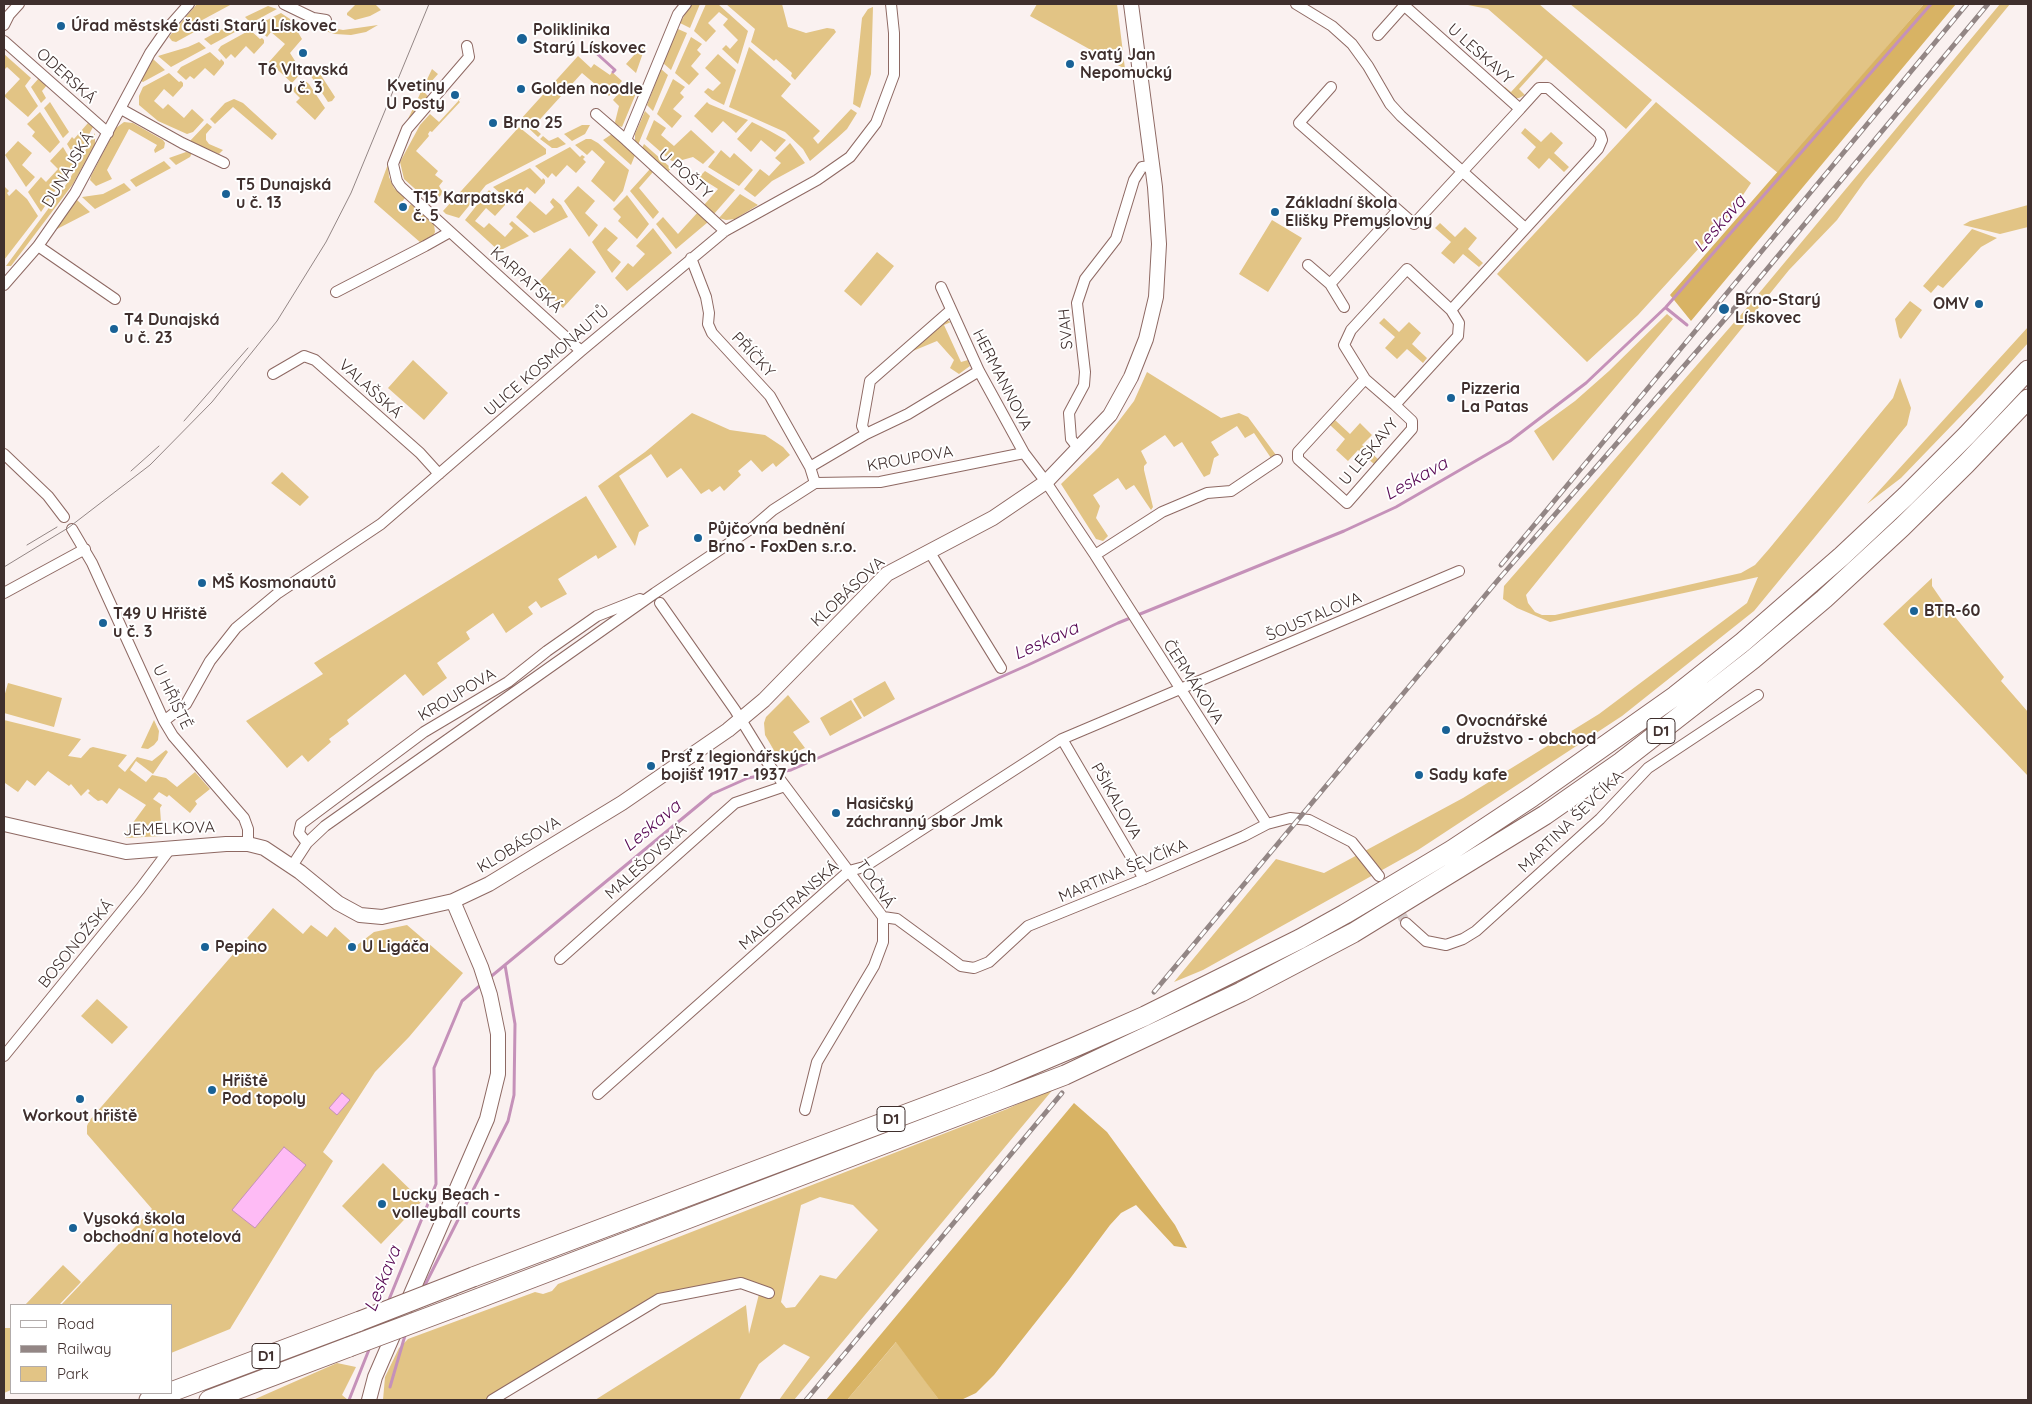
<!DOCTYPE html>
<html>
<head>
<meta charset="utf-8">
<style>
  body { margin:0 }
  #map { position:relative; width:2032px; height:1404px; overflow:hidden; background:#faf1f0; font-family:Quicksand,sans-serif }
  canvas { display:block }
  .frame { position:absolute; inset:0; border:5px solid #3f2f2d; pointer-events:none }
  .legend { position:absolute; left:10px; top:1304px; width:162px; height:90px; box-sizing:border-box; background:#fff; border:1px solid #b2acab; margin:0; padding:6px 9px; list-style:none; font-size:15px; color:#3f2f2d }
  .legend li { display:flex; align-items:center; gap:10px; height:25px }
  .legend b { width:25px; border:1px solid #b2acab }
</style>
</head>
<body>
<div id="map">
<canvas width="2032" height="1404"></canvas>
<div class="frame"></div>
<ul class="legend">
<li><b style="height:6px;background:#fff"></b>Road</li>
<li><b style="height:6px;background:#938685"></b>Railway</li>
<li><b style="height:14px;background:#e2c485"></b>Park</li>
</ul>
</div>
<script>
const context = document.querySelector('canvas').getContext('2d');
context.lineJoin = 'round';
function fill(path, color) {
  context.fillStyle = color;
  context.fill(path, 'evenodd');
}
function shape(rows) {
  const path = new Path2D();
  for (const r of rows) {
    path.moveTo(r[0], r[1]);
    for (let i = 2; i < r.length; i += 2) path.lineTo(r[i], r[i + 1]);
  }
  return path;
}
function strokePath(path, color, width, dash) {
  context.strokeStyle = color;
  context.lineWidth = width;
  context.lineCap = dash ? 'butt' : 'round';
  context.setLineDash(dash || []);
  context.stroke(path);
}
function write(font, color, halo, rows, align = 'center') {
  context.font = font + ' Quicksand,sans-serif';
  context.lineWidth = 4;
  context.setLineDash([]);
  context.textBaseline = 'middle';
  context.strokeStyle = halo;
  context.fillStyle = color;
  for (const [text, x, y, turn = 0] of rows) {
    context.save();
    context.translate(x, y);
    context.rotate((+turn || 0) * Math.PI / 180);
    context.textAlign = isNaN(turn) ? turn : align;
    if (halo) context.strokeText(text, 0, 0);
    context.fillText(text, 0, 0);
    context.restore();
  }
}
fill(shape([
  [197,4,232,4,193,25,196,31,176,42,172,41,169,37,172,33],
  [356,4,375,4,381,10,370,16,355,20,347,15,347,13],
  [691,4,700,4,690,28,680,23],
  [706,4,718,4,748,31,738,64,722,49,726,45,730,49,738,40,723,25,728,19,719,12,708,23,716,31,706,42,694,31],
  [726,4,782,4,788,27,806,33,827,28,834,29,836,32,795,80,791,76,792,73,776,59,774,61,751,42,755,29],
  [1037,4,1117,4,1125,69,1030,16],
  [1463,4,1539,4,1652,100,1626,129,1546,59,1519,89,1525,95,1519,98,1514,98,1503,88,1505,87,1511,92,1543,57,1488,9],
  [1570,4,1924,4,1778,173],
  [2000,4,2010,4,1865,181,1837,220,1789,270,1526,595,1528,603,1535,612,1542,615,1555,615,1741,573,1755,565,1769,549,1893,398,1900,378,1911,408,1907,425,1754,611,1622,716,1418,850,1203,970,1174,982,1276,859,1324,873,1463,798,1599,714,1747,603,1758,577,1550,622,1517,608,1503,599,1504,586,1745,310],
  [268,6,277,9,251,23,245,17],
  [873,7,871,74,860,108,853,104,862,18,868,9],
  [281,13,290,19,302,39,290,53,302,72,292,83,269,62,285,44,271,32,267,37,258,29,261,23],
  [239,20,246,26,211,45,204,39],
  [378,25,366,32,351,35,335,34,319,29,322,26,343,30],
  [678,29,687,33,671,70,663,63],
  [250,30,260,39,262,38,264,40,264,43,254,54,246,46,235,58,231,54,226,59,218,50,221,46],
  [691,37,702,44,697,50,701,54,691,66,699,74,689,85,675,73],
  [199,42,206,48,171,67,158,56,188,47],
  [643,45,645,47,636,73,626,64],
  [749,47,791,84,781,96,820,131,813,138,818,144,851,109,857,113,847,129,836,139,810,161,803,149,785,132,729,107],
  [210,52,220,61,221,59,224,62,224,64,214,76,205,68,194,79,190,76,186,80,177,72,181,67],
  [4,54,31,78,25,86,38,106,28,117,4,96,20,79,7,67,4,70],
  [718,54,736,70,724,105,712,99,704,92,708,88,713,91,721,83,705,68],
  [578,56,591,68,594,64,610,75,612,72,622,81,609,96,582,73,533,127,541,134,538,137,520,120],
  [153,59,165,70,143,82,141,81],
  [315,66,335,97,332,101,328,102,309,73],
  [432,69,438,74,423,91,429,97,407,121],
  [661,69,668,75,653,111,647,105],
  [169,73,179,82,181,81,183,83,183,86,173,97,164,89,154,101,163,109,168,104,184,118,192,109,204,120,193,132,187,134,158,121,139,105,139,96,143,87],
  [39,78,47,85,42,91,46,98,41,103,31,87],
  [303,79,309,84,325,108,315,120,296,102,300,98,292,90],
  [673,79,685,87,680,93,684,97,673,109,682,116,672,128,657,114],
  [628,82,637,91,622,127,616,125,615,122,619,106,613,100],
  [461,98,458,100,460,102,432,132,430,131,428,134,429,136,416,151,438,171,435,175,443,181,439,186,442,191,441,195,432,204,404,179,400,162,420,125,430,114,439,122],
  [234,99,243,103,277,134,272,140,233,107,215,124,210,119,225,103],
  [50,102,69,132,63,138,44,108],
  [707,102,709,104,748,120,736,133,723,121,712,133,694,116],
  [1656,102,1751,183,1731,213,1638,315,1587,362,1497,274],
  [645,111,650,116,638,145,635,141,635,134],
  [40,112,60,142,50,153,32,136,35,132,27,124],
  [654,120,666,128,661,135,674,146,691,130,715,152,703,164,693,157,675,162,670,160,646,139],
  [124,122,133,123,163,140,165,143,164,148,155,153,154,150,157,145,129,129,107,170,112,179,96,186,90,180,91,176,116,128],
  [752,122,770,131,786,140,775,152,761,140,751,152,737,139],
  [88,123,93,127,76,159,67,144,72,137,74,139],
  [207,123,212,127,206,134,206,140,209,144,223,150,219,154,189,142],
  [582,125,590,125,585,134,572,141,564,134],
  [519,127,546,149,546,154,486,185,459,218,446,214,443,211],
  [1525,128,1541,142,1551,132,1563,143,1554,153,1569,167,1564,172,1549,158,1539,169,1527,158,1536,147,1521,133],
  [95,133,95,144,73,184,11,266,6,266,68,182],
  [612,134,635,155,631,165,603,140],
  [543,136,549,141,558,137,566,144,557,148,552,148,540,139],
  [586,139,591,139,598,143,629,170,623,191,614,202,591,181,605,162,592,150,587,155,575,145],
  [18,141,32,153,22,165,35,177,26,187,5,155],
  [790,143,805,163,772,181,755,197,744,189,760,169,769,176,781,163,775,158],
  [644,144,671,168,668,172,642,148],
  [63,147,73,164,41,212,28,192,41,177,46,182,58,169,50,161],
  [570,147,580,157,582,155,585,157,583,159,586,162,576,173,567,165,556,177,552,173,548,178,535,166],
  [721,150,730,158,734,153,753,170,739,186,708,167],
  [186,152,192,153,190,157,176,165,169,158],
  [164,161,171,168,136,187,130,180],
  [388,164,389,177,394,188,405,198,397,208,403,213,411,204,434,224,435,232,433,236,421,243,374,202],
  [530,168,542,180,543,178,545,180,545,183,535,194,527,187,516,199,511,195,507,199,493,187],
  [650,169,653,172,639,188,659,212,653,219,630,191],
  [705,171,735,190,714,214,704,205,718,189,699,177],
  [124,183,131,190,95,209,82,197,103,194],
  [4,186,9,191,7,193,9,196,16,189,27,199,38,216,4,260],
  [578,186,595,201,585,213,598,225,589,237,564,201],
  [489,190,501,201,502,200,505,202,505,205,495,216,486,208,475,221,484,228,489,223,505,237,513,228,509,224,512,221,529,236,499,251,465,220],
  [740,194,758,205,735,219,726,220,719,218],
  [627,195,649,224,637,239,618,221,621,217,613,209],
  [553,198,561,205,568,217,534,233,516,217,530,201,546,215,554,207,550,202],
  [77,200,90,212,57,229,56,228],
  [2028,205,2028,227,2000,234,1963,225,1970,221],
  [698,212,708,222,676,249,656,224,663,217,678,234],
  [1272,220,1302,238,1268,292,1239,274],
  [1440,223,1455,237,1465,227,1477,238,1468,249,1483,263,1479,267,1463,254,1454,264,1441,253,1451,242,1435,228],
  [605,227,618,238,607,250,621,262,612,273,592,242],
  [653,228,672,253,627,291,615,278,628,263,633,267,645,254,636,246],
  [1972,229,1997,238,1981,247,1943,288,1938,285,1931,293,1923,286],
  [570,248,596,272,563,308,537,284],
  [877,252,894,266,861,306,844,291],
  [1910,301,1922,310,1901,339,1899,337,1895,319],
  [1667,314,1673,319,1553,461,1534,431,1575,401,1609,371],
  [1384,318,1399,332,1409,322,1421,333,1412,344,1427,358,1423,363,1407,349,1397,359,1385,348,1395,337,1379,323],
  [946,320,951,322,944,325,961,362,968,360,970,366,959,374,950,368,954,360,937,341,908,353],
  [2028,327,2028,343,1982,394,1901,478,1867,504],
  [413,360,448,393,424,420,388,388],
  [1147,372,1221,418,1239,413,1248,417,1276,455,1271,458,1254,433,1245,438,1237,426,1211,442,1219,455,1214,458,1210,474,1204,477,1182,442,1174,447,1165,435,1141,451,1147,463,1144,466,1144,470,1153,507,1151,510,1134,485,1126,490,1118,478,1093,495,1100,506,1096,518,1108,536,1103,541,1096,539,1061,484,1099,447,1134,401],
  [692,413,730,430,765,435,783,447,790,455,776,467,773,463,762,472,751,460,738,471,741,475,724,491,720,486,712,492,709,489,701,494,681,468,667,478,651,454,619,476,649,526,639,532,635,546,598,486,645,452],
  [1335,420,1350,434,1360,423,1372,435,1362,445,1378,459,1374,464,1358,450,1348,461,1336,450,1345,439,1330,425],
  [282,472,309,497,300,506,271,483],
  [586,496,617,547,598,559,596,555,558,579,567,594,541,608,536,601,528,607,533,614,506,633,493,613,466,632,470,639,437,663,447,678,423,696,405,674,347,720,349,724,329,739,331,742,308,762,302,755,287,768,246,721,323,674,314,663],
  [1932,578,1932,586,1943,602,2004,677,2001,681,2028,712,2028,776,1883,624],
  [885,681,895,699,864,717,853,699],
  [8,683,62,698,54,727,4,713,4,697],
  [788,695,810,722,793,732,805,748,779,759,765,735,764,723,766,717],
  [851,700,862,718,830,736,820,718],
  [4,720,81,739,68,756,81,758,90,748,93,747,127,755,118,766,125,772,137,757,152,761,166,750,168,752,153,774,136,761,130,770,146,782,152,775,166,778,177,787,195,772,210,789,195,801,197,804,190,813,169,795,167,797,159,792,153,799,162,805,160,808,162,836,126,838,129,824,132,824,146,805,119,788,107,804,102,800,98,801,94,798,88,793,90,791,88,789,81,796,71,784,69,786,48,771,35,786,27,780,18,792,5,783,4,784],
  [154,720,159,731,158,740,154,745,148,749,141,748],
  [273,908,303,934,311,925,327,937,335,927,356,946,374,932,407,925,463,973,409,1037,375,1072,323,1152,333,1161,230,1329,171,1353,171,1305,61,1305,152,1209,87,1134,87,1126,89,1121],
  [97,999,128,1027,112,1044,81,1016],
  [1055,1087,794,1400,779,1400,810,1357,784,1344,759,1364,739,1400,595,1400,746,1305,749,1334,760,1290,741,1284,659,1299,492,1400,383,1400,385,1377,399,1348,408,1339,535,1292,543,1294,552,1291,558,1284,1007,1109],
  [820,1197,853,1205,878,1230,836,1279,820,1275,795,1307,786,1308,781,1302,801,1205],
  [383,1163,422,1201,381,1244,342,1206],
  [63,1265,81,1282,59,1305,25,1305],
  [4,1328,11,1328,11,1390,4,1393],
  [897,1341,939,1400,847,1400],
  [337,1363,356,1367,342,1395,348,1400,253,1400]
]), '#e2c485');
fill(shape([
  [1924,4,1956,4,1691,321,1670,295],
  [1074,1103,1107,1132,1175,1225,1187,1248,1174,1246,1136,1205,1121,1213,1110,1225,1069,1280,994,1375,976,1393,961,1400,939,1400,896,1342,847,1400,826,1400]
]), '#d8b364');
const water = shape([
  [342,1093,350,1100,337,1115,329,1108,342,1093],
  [284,1147,306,1165,255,1228,232,1210,284,1147]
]);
fill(water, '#febbf5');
strokePath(water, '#c591b9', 1);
strokePath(shape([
  [594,51,615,70,613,72],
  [1666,308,1687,325],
  [488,979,712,794,748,778,791,770,1028,665,1118,623,1344,531,1396,507,1510,441,1586,383,1666,307,1931,4],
  [423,1289,508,1121,514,1095,515,1024,505,965],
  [388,1302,436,1184,434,1068,462,1001,483,983],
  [390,1387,406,1332],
  [349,1400,370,1347]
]), '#c591b9', 3);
strokePath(shape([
  [1384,885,1406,923]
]), '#d5cac9', 10, [10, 5]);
const street = shape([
  [284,4,313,18,326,20],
  [686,4,678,14,626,140,725,231],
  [1296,4,1332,26,1352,44,1368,66,1390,104,1401,116,1525,228],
  [4,25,9,15,19,4],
  [4,41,108,133],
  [467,46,469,57,407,129,393,164,397,181,401,187,581,351],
  [1331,87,1299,123,1414,224,1520,109,1407,8,1403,7,1378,35],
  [121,109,182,143,224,163],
  [596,114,626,140],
  [38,246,115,299],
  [691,258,706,297,709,313,708,324,712,333,770,396,810,467,815,483],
  [1308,265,1330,284,1398,210],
  [1330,284,1344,307],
  [4,285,38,246,75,193,150,53,166,30,189,4],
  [941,287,979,371,1024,453,1046,482,1095,555,1267,824],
  [336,292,425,246,450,232],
  [273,374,304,356,315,360,420,453,439,474],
  [1365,379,1298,452,1298,459,1347,503,1412,429,1412,421,1395,405,1458,336,1459,323,1451,310,1598,149,1602,140,1600,134,1548,88,1539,88,1520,109],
  [1395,405,1365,379,1344,345,1351,330,1407,269,1451,310],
  [866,434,862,426,870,381,951,310],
  [1079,449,1071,439,1069,413,1084,385,1085,372,1077,303,1085,279,1116,239,1134,180,1142,167,1153,166],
  [4,454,48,496,64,517],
  [810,467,866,434,908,414,979,371],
  [72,529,92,563,164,721,173,736,244,818,248,829,248,844],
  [929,551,1001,668],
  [1095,555,1162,512,1207,493,1231,491,1277,460],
  [4,593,85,549],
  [660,603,735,710,767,762,883,917,883,942,874,966,817,1062,805,1110],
  [164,721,186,704,210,661,236,628,278,593,381,524,581,351,725,231,817,180,850,157,876,123,894,75,894,33,891,4],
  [1062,739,1144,879],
  [307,843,299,833,301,824,424,732,508,682,547,651,597,616,640,599],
  [292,866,307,843,325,826,655,593,752,528,773,510,815,483,880,482,1024,453],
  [883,917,897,919,961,966,974,968,989,962,1028,926,1144,879,1244,836,1267,824,1290,818,1309,820,1352,842,1379,876],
  [1406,923,1426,941,1446,945,1463,939,1476,931,1600,819,1648,768,1758,695],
  [560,959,735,803,785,786],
  [4,1056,140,889,170,849],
  [598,1094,849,871,864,867,1062,739,1459,571],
  [492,1400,659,1299,741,1283,769,1293]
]);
const secondary = shape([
  [4,824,126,852,226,844,248,844,264,848,300,872,338,903,360,915,382,917,453,901,489,884,622,803,728,730,764,700,887,574,993,518,1046,482,1110,415,1131,377,1146,339,1156,297,1159,244,1155,187,1131,4],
  [369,1400,375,1377,487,1119,498,1074,498,1034,490,995,481,967,453,901]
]);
const highway = shape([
  [473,1277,994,1081,1077,1046,1145,1016,1300,939,1345,914,1452,850,1532,797,1675,696,1743,642,1842,556,1906,496,1967,435,2028,370],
  [461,1305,1065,1075,1241,992,1353,933,1545,815,1621,762,1753,659,1824,599,1902,527,1966,464,2028,399],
  [171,1392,360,1321],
  [149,1400,169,1393],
  [209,1400,349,1347]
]);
strokePath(street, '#8e6963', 12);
strokePath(secondary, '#8e6963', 16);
strokePath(highway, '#8e6963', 21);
strokePath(street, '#fff', 10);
strokePath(secondary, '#fff', 14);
strokePath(highway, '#fff', 19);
strokePath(shape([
  [184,421,248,348],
  [131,471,159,446],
  [27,545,57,527],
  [4,567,68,528,150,465,212,402,277,321,326,242,351,193,429,4]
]), '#938685', 1);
const rail = shape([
  [1501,565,1967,4],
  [1154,992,1498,580,1738,304,1988,4],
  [806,1400,1062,1093]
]);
strokePath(rail, '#938685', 5);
strokePath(rail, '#fff', 3, [9]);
const highwayBridge = shape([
  [360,1321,473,1277],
  [349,1347,461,1305]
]);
strokePath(highwayBridge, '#8e6963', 21, []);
strokePath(highwayBridge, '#fff', 19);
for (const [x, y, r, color] of [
  [61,26,5,"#196296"],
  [522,39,6,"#196296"],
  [303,53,5,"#196296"],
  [1070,64,5,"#196296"],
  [521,89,5,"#196296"],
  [455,95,5,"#196296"],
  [493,123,5,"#196296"],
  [226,194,5,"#196296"],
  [403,207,5,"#196296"],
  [1275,212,5,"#196296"],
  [1979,304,5,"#196296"],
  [1724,309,6,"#196296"],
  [114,329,5,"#196296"],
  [1451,398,5,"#196296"],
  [698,538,5,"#196296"],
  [202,583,5,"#196296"],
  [1914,611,5,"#196296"],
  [103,623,5,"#196296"],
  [1446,730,5,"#196296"],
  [651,766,5,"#196296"],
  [1419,775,5,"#196296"],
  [836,813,5,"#196296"],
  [205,947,5,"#196296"],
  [352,947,5,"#196296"],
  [212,1090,5,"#196296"],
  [80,1099,5,"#196296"],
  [382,1204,5,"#196296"],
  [73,1228,5,"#196296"]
]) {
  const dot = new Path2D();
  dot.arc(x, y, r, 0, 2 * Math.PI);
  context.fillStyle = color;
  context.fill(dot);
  strokePath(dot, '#fff', 2);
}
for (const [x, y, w] of [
  [1661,731,28],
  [891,1119,28],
  [266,1356,28]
]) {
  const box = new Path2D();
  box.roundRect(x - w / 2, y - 12.5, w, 25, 4);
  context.fillStyle = '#fff';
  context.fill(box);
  strokePath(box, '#3f2f2d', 1);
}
write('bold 15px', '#3f2f2d', null, [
  ["D1",1661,731],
  ["D1",891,1119],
  ["D1",266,1356]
]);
write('bold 16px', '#3f2f2d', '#fff', [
  ["Úřad městské části Starý Lískovec",71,26],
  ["Poliklinika",533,30],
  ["Starý Lískovec",533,48],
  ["svatý Jan",1080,55],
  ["Nepomucký",1080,73],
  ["T6 Vltavská",303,70,"center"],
  ["u č. 3",303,88,"center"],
  ["Kvetiny",445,86,"right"],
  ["U Posty",445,104,"right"],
  ["Golden noodle",531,89],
  ["Brno 25",503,123],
  ["T5 Dunajská",236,185],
  ["u č. 13",236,203],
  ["T15 Karpatská",413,198],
  ["č. 5",413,216],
  ["Základní škola",1285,203],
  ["Elišky Přemyslovny",1285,221],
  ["Brno-Starý",1735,300],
  ["Lískovec",1735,318],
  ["OMV",1969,304,"right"],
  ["T4 Dunajská",124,320],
  ["u č. 23",124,338],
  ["Pizzeria",1461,389],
  ["La Patas",1461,407],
  ["Půjčovna bednění",708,529],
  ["Brno - FoxDen s.r.o.",708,547],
  ["MŠ Kosmonautů",212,583],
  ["BTR-60",1924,611],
  ["T49 U Hřiště",113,614],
  ["u č. 3",113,632],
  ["Ovocnářské",1456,721],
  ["družstvo - obchod",1456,739],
  ["Prsť z legionářských",661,757],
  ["bojišť 1917 - 1937",661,775],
  ["Sady kafe",1429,775],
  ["Hasičský",846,804],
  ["záchranný sbor Jmk",846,822],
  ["Pepino",215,947],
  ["U Ligáča",362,947],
  ["Hřiště",222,1081],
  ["Pod topoly",222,1099],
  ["Workout hřiště",80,1116,"center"],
  ["Lucky Beach -",392,1195],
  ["volleyball courts",392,1213],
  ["Vysoká škola",83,1219],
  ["obchodní a hotelová",83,1237]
], 'left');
write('16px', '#3f2f2d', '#fff', [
  ["U LESKAVY",1480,54,42],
  ["ODERSKÁ",66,76,42],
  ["DUNAJSKÁ",68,170,-59],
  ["U POŠTY",685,174,42],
  ["KARPATSKÁ",526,280,42],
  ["SVAH",1066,329,-95],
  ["PŘÍČKY",753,355,47],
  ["ULICE KOSMONAUTŮ",547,361,-41],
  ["HERMANNOVA",1002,380,63],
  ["VALAŠSKÁ",370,389,42],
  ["U LESKAVY",1369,452,-50],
  ["KROUPOVA",910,459,-10],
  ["KLOBÁSOVA",848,592,-43],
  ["ŠOUSTALOVA",1314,617,-23],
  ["ČERMÁKOVA",1193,682,57],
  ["KROUPOVA",457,695,-31],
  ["U HŘIŠTĚ",172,697,64],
  ["PŠIKALOVA",1116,801,60],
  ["MARTINA ŠEVČÍKA",1571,822,-44],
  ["JEMELKOVA",169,829,-2],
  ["KLOBÁSOVA",519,845,-31],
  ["MALEŠOVSKÁ",646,862,-42],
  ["MARTINA ŠEVČÍKA",1123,871,-23],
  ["TOČNÁ",875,884,55],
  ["MALOSTRANSKÁ",789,906,-41],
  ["BOSONOŽSKÁ",76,944,-51]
]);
write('italic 18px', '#560652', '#fff', [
  ["Leskava",1720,224,-49],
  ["Leskava",1416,479,-29],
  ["Leskava",1046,641,-24],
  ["Leskava",652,826,-40],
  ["Leskava",383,1279,-68]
]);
</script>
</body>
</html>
